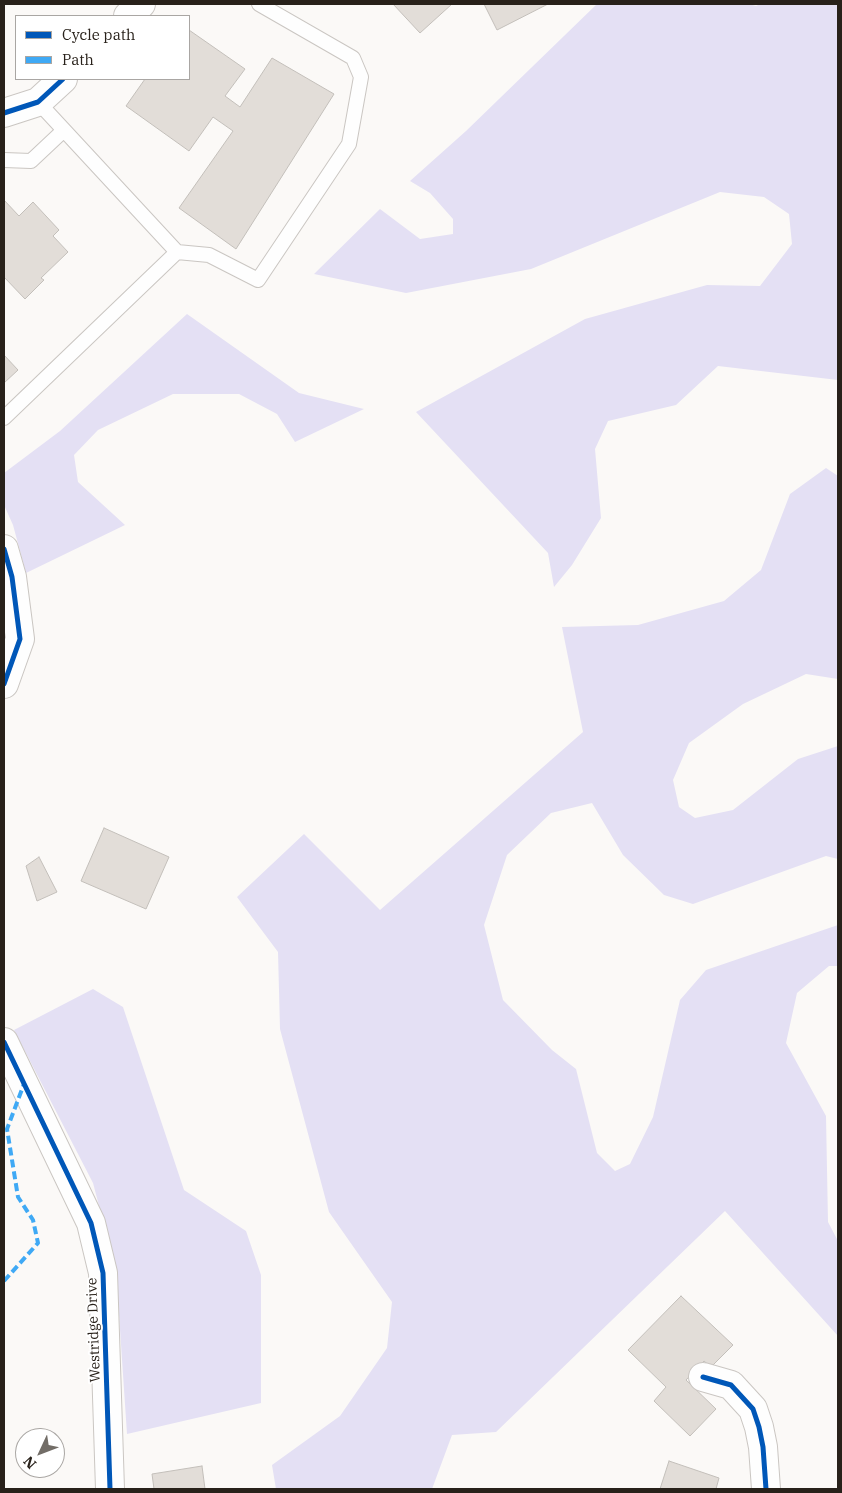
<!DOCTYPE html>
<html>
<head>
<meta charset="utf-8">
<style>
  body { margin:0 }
  #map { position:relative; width:842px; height:1493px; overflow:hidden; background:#fbf9f7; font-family:"IBM Plex Serif",serif }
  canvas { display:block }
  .frame { position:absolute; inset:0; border:5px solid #28211a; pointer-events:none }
  .legend { position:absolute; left:15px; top:15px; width:175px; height:65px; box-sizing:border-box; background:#fff; border:1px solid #a9a6a3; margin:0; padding:6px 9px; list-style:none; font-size:15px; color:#28211a }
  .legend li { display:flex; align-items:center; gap:10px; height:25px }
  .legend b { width:25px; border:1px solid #a9a6a3 }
  .north { position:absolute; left:15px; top:1428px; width:50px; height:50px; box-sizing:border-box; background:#fff; border:1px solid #a9a6a3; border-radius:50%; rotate:227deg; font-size:14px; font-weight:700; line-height:20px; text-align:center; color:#28211a }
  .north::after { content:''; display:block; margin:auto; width:18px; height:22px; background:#726d67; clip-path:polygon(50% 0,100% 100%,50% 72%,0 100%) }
</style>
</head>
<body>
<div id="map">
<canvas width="842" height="1493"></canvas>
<div class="frame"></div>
<ul class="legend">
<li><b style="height:6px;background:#0057b8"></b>Cycle path</li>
<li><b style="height:6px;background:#3fa9f5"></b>Path</li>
</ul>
<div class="north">N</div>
</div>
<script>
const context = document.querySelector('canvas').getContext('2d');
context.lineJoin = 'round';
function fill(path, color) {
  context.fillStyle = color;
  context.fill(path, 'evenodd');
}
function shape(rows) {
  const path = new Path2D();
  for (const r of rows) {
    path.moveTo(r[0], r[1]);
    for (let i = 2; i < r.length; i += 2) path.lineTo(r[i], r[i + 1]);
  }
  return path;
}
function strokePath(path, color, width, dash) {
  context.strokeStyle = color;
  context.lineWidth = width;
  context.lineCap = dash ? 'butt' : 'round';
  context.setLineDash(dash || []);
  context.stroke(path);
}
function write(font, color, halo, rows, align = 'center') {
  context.font = font + ' "IBM Plex Serif",serif';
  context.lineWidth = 4;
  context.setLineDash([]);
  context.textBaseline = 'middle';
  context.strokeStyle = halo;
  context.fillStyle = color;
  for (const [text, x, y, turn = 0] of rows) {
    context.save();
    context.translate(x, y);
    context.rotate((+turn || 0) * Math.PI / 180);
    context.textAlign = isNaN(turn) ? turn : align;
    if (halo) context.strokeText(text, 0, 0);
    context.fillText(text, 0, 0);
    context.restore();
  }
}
fill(shape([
  [597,4,749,4,756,6,760,4,838,4,838,380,718,366,676,405,608,421,595,449,601,518,572,565,554,587,548,553,416,412,585,319,707,285,760,286,792,244,789,214,764,197,720,192,531,269,406,293,314,274,380,209,420,239,453,234,453,219,430,193,410,181,466,131],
  [187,314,299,393,364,409,295,442,277,414,239,394,173,394,98,430,74,455,78,482,125,525,26,573,13,525,4,505,4,473,60,431],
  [826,468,838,476,838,679,806,674,743,704,689,743,673,780,679,807,695,818,733,810,798,759,838,746,838,859,826,856,693,904,664,895,623,855,592,803,551,813,507,855,484,925,503,1000,552,1050,576,1069,597,1153,615,1171,630,1164,653,1117,680,1000,706,970,838,925,838,966,829,966,797,993,786,1043,826,1116,828,1222,838,1241,838,1336,725,1211,496,1432,452,1435,432,1489,276,1489,272,1465,340,1416,387,1348,392,1302,329,1212,280,1029,278,952,237,897,304,834,380,910,583,732,562,627,638,625,724,601,761,570,790,494],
  [93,989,123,1007,184,1190,246,1231,261,1275,261,1403,127,1434,116,1270,93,1183,14,1030]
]), '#e4e0f4');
const building = shape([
  [393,4,452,4,420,33,393,4],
  [484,4,548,4,497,30,484,4],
  [189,30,245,69,225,96,240,107,272,58,334,94,236,249,179,208,233,131,213,117,189,151,126,106,145,79,189,79,189,30],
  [4,200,19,216,33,202,59,230,53,236,68,252,41,278,44,280,25,299,4,277,4,200],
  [4,355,18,370,4,383,4,355],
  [104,828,169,857,146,909,81,881,104,828],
  [39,857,57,892,37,901,26,866,39,857],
  [681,1296,733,1345,711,1367,704,1361,686,1380,716,1409,690,1436,654,1401,666,1387,628,1350,681,1296],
  [669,1461,719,1478,716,1489,660,1489,669,1461],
  [202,1466,205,1489,154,1489,152,1474,202,1466]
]);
fill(building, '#e2ddd8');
strokePath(building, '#c3bfba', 1);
const lane = shape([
  [38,102,177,252,209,255,258,280,349,144,361,77,353,58,259,4],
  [4,160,31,161,64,130],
  [4,418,177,252]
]);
const street = shape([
  [128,16,141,4],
  [4,113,38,102,63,79],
  [4,549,12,577,20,639,4,684],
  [4,1042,91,1223,103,1273,110,1489],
  [703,1377,731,1385,753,1409,759,1427,763,1447,766,1489]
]);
strokePath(lane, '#cac6c2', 16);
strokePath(street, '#cac6c2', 30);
strokePath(lane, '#fefefe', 14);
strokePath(street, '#fefefe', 28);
strokePath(shape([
  [4,1281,38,1243,33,1220,18,1197,7,1129,24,1084]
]), '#3fa9f5', 4, [8, 4]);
strokePath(shape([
  [4,113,38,102,63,79],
  [4,549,12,577,20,639,4,684],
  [4,1042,91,1223,103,1273,110,1489],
  [703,1377,731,1385,753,1409,759,1427,763,1447,766,1489]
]), '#0057b8', 5);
write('14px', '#28211a', '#fff', [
  ["Westridge Drive",94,1330,-92]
]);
</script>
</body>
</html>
